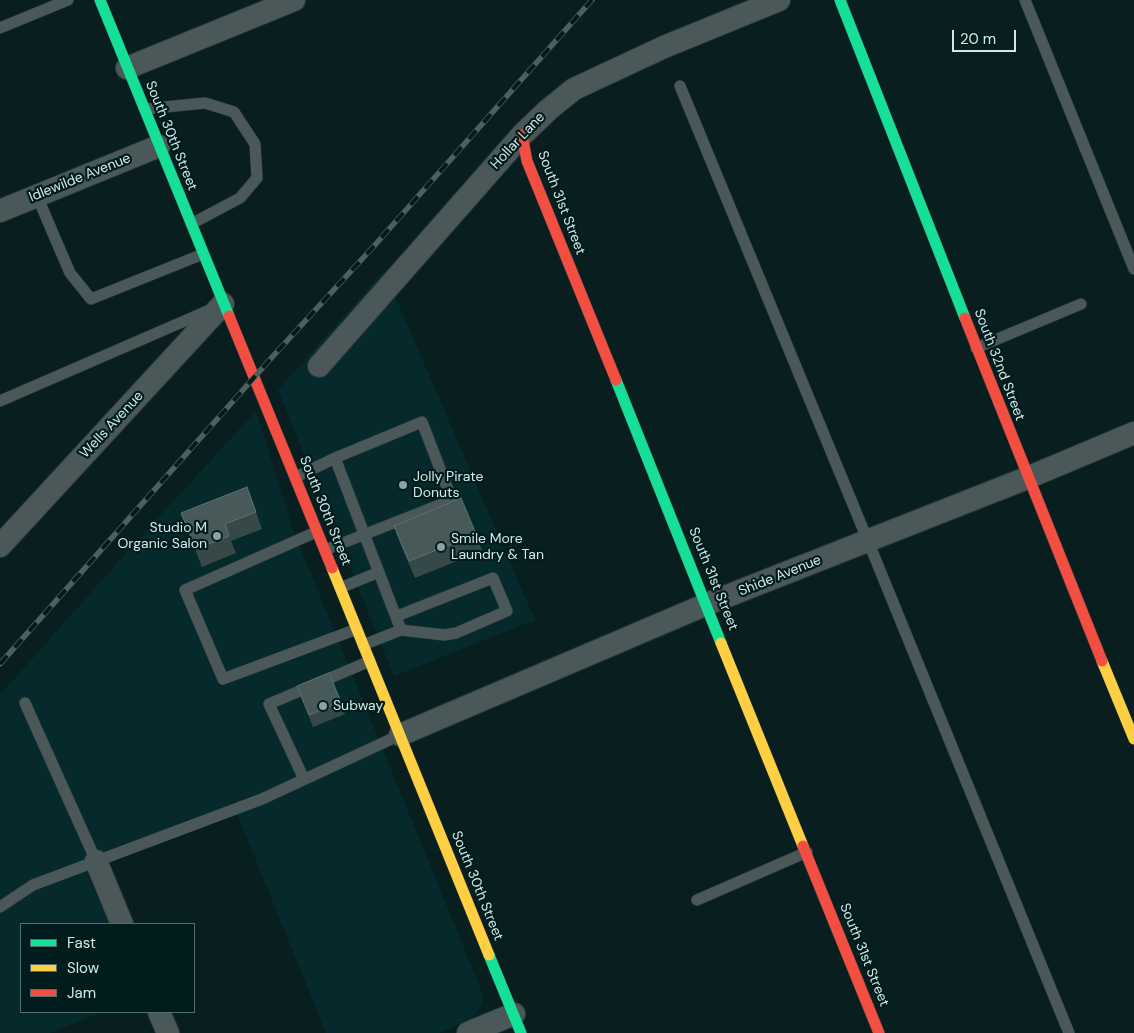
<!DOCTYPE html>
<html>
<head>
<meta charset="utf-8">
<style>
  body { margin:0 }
  #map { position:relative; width:1134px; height:1033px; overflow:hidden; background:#091f1f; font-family:"DM Sans",sans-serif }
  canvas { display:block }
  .legend { position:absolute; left:20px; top:923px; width:175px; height:90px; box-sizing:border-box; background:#011c1d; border:1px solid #556e6e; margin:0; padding:6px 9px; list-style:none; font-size:15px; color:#d4e8e8 }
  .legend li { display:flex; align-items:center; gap:10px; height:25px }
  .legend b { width:25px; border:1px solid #556e6e }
  .scale { position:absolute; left:952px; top:30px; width:64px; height:22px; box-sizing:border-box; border:2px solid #d4e8e8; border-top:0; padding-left:6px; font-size:15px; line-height:18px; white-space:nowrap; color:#d4e8e8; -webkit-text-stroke:4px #011c1d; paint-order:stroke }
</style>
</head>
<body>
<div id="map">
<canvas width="1134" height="1033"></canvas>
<ul class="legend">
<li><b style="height:6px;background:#16e098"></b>Fast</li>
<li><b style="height:6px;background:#ffcf43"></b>Slow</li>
<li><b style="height:6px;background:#f24e42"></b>Jam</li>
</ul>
<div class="scale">20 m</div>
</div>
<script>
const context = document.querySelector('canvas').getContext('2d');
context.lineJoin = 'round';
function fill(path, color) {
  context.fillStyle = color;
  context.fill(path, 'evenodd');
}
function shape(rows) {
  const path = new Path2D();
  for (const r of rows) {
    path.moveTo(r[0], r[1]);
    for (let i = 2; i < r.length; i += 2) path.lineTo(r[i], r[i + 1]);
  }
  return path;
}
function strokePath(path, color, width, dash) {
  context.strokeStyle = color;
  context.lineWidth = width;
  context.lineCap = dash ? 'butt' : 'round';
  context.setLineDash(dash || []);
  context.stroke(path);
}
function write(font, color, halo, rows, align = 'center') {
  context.font = font + ' "DM Sans",sans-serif';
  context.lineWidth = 4.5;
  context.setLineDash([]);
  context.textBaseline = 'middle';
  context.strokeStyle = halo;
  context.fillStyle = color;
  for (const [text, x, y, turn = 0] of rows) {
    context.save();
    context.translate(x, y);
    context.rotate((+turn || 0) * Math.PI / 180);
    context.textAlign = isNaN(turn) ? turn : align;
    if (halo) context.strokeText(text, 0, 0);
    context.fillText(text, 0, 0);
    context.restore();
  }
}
fill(shape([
  [384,271,535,620,394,676,278,390],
  [256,411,293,530,482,992,482,1004,473,1018,439,1033,326,1033,238,816,236,801,85,869,109,924,21,924,21,1012,101,1012,50,1033,0,1033,0,695,125,554]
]), '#062a2c');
const lane = shape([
  [1025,0,1134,269],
  [0,28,68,0],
  [680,86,868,541,1069,1033],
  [145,109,205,103,234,112,255,144,257,178,240,198,191,224],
  [37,196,70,273,91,299,203,254],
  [976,348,1081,304],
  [0,401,212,309],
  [335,458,401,630,363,645],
  [296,477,335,458,422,422,452,500,325,550],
  [316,532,185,590,223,679,357,629],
  [340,588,379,572],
  [397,616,493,578,507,611,456,633,444,635,401,630],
  [25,703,96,861],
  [304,779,269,704,370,661],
  [697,900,807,852],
  [0,907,33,885,262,799,400,735]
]);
const street = shape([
  [127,68,294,0],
  [0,211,159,146],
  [319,366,522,135,548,110,574,89,664,47,779,0],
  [0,546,223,304],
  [400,735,707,604,1027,478,1134,433],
  [96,861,122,924],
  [159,1012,168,1033],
  [468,1033,514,1014]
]);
const fast = shape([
  [100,0,229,316],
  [840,0,965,318],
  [616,380,721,643],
  [489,955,521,1033]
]);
const slow = shape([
  [332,568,489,955],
  [721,643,803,846],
  [1102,661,1134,739]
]);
const jam = shape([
  [522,135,527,161,616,380],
  [229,316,332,568],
  [965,318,1102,661],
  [803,846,879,1033]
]);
strokePath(lane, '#2c393a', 12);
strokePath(street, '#2c393a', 24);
strokePath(fast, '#2c393a', 12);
strokePath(slow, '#2c393a', 12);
strokePath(jam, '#2c393a', 12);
strokePath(lane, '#4a5859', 11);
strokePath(street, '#4a5859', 22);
strokePath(fast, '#16e098', 11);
strokePath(slow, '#ffcf43', 11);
strokePath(jam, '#f24e42', 11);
const rail = shape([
  [0,664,274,355,374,246,592,0]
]);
strokePath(rail, '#4f5f5f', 5.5);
strokePath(rail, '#011c1d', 4, [11]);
fill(shape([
  [247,487,262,529,231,541,236,553,202,567,181,513],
  [394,526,476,534,482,551,415,578,400,543],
  [329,673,345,714,313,727,297,686]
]), '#374848');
const building = shape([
  [247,487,256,512,225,524,229,536,196,549,181,513,247,487],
  [461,498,476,534,409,561,394,526,461,498],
  [329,673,341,702,309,715,297,686,329,673]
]);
fill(building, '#485959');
strokePath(building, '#5e7070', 1);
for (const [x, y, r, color] of [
  [403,485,5,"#8da2a2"],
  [217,536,5,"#8da2a2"],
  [441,547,5,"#8da2a2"],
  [323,706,5,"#8da2a2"]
]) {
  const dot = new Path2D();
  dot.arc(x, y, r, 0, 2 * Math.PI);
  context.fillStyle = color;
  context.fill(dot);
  strokePath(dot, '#011c1d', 2);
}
write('14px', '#d4e8e8', '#011c1d', [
  ["South 30th Street",171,136,68],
  ["Hollar Lane",518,141,-47],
  ["Idlewilde Avenue",80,178,-22],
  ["South 31st Street",561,203,69],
  ["South 32nd Street",999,365,69],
  ["Wells Avenue",112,425,-47],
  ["South 30th Street",325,511,68],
  ["Shide Avenue",780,576,-22],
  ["South 31st Street",713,579,68],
  ["South 30th Street",477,886,68],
  ["South 31st Street",864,955,68]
]);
write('14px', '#d4e8e8', '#011c1d', [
  ["Jolly Pirate",413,477],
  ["Donuts",413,493],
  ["Studio M",207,528,"right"],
  ["Organic Salon",207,544,"right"],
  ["Smile More",451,539],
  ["Laundry & Tan",451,555],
  ["Subway",333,706]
], 'left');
</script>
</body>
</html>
